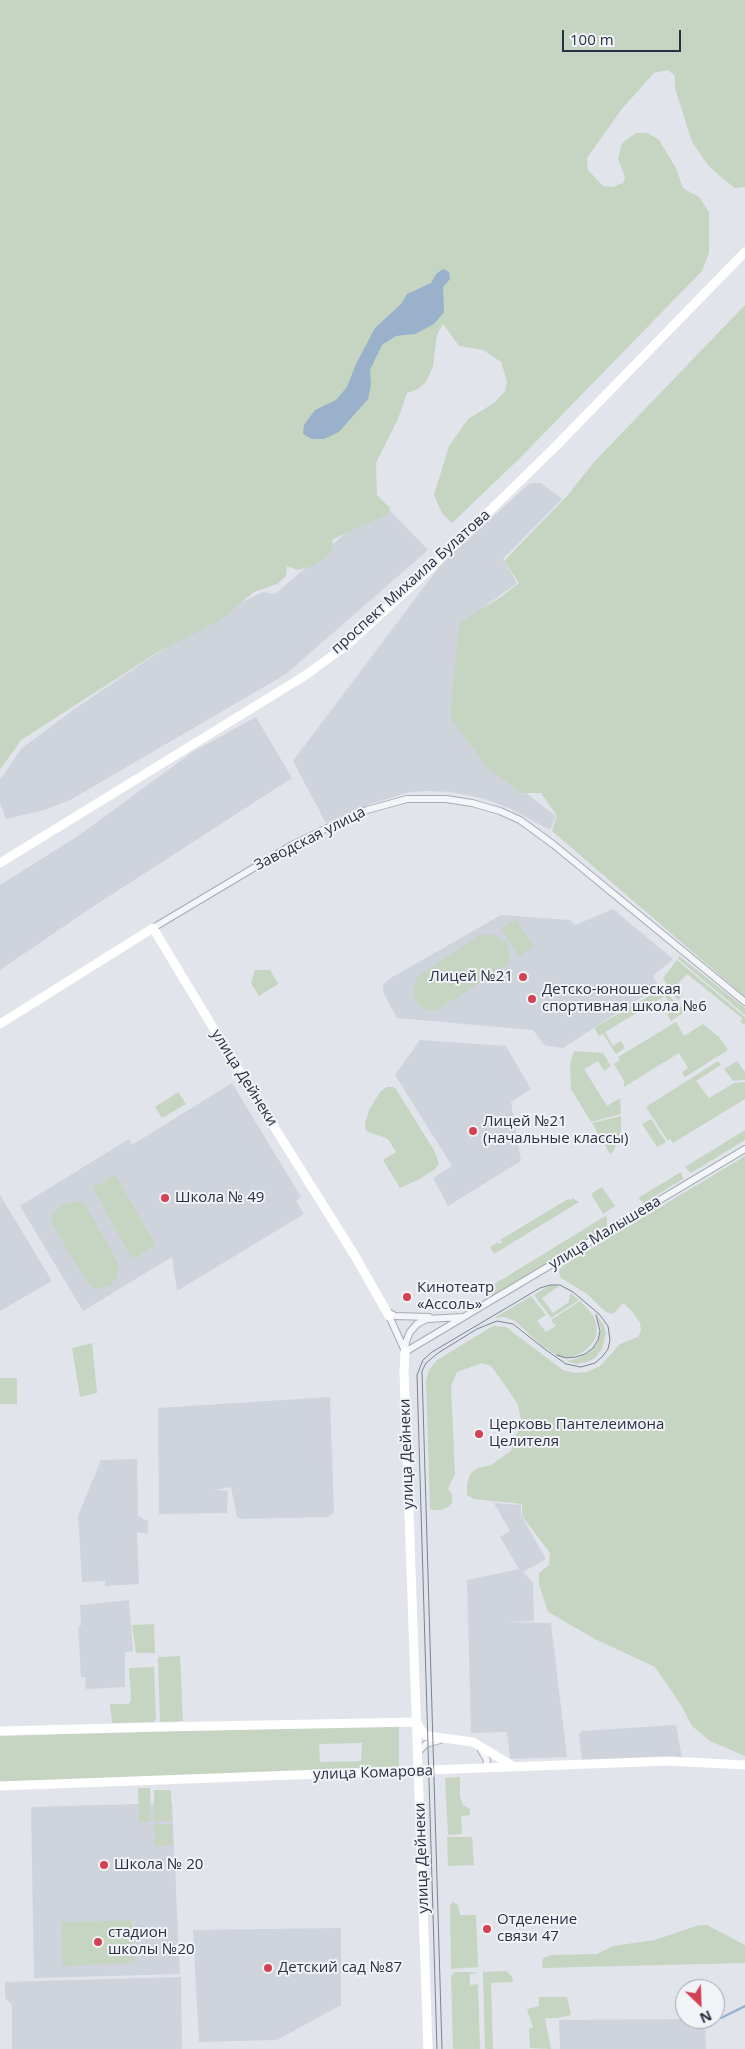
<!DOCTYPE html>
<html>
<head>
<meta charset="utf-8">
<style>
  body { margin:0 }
  #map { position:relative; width:745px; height:2049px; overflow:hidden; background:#e1e4ea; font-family:"Open Sans",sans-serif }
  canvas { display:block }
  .north { position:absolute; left:675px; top:1979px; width:50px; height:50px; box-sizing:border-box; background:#f1f3f7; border:1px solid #a1a5af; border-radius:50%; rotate:156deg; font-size:14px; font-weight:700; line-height:20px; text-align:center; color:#283143 }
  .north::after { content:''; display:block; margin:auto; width:18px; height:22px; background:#d44154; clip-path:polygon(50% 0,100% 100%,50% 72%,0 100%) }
  .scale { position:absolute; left:562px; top:30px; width:119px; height:22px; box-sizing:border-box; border:2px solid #283143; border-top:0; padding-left:6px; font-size:15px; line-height:18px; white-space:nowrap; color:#283143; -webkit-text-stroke:4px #f1f3f7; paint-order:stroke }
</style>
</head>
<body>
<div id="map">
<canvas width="745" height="2049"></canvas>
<div class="north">N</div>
<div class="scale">100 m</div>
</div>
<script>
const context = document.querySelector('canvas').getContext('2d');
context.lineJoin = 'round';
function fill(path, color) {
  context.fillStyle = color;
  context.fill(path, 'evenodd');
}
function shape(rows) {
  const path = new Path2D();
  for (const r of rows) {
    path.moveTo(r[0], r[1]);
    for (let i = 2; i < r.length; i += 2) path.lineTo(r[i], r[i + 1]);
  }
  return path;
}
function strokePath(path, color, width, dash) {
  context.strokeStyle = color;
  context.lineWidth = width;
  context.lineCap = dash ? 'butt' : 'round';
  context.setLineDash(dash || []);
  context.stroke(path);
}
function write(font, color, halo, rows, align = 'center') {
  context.font = font + ' "Open Sans",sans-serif';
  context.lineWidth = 4;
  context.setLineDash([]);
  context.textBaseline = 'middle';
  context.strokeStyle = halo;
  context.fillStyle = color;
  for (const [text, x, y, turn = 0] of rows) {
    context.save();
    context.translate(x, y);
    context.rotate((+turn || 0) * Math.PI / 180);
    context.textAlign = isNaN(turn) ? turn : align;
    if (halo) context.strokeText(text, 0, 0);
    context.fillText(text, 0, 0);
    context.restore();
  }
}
fill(shape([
  [530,483,541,483,562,499,503,559,517,583,461,624,497,771,556,816,550,830,509,808,482,798,451,792,427,791,410,792,370,804,326,823,293,761,442,563],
  [382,502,428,550,286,674,70,800,44,810,6,819,0,803,0,780,21,749,73,710,153,656,236,605,263,592,275,594],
  [256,717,292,778,91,908,0,970,0,885,78,836,194,751],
  [613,909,673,959,653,976,659,986,563,1048,544,1045,533,1030,397,1018,383,992,383,985,389,979,501,915,570,920,575,925],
  [420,1040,506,1046,531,1089,511,1102,521,1161,448,1206,433,1178,452,1166,395,1075],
  [232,1083,301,1197,296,1201,304,1214,177,1291,172,1257,83,1311,20,1206,129,1139,132,1145],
  [0,1195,52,1281,0,1311],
  [330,1397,334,1512,328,1517,242,1519,237,1517,231,1487,215,1490,228,1491,227,1513,159,1514,158,1408],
  [137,1459,138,1516,148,1521,148,1534,137,1532,139,1584,105,1586,105,1581,82,1582,78,1516,101,1460],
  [494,1503,521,1505,521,1515,546,1559,523,1572,533,1583,534,1621,503,1622,551,1623,567,1757,510,1759,507,1732,471,1733,467,1580,519,1569,500,1537,510,1531],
  [129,1600,133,1651,125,1652,125,1687,86,1689,85,1677,81,1677,78,1628,81,1625,80,1605],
  [676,1725,682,1758,582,1761,579,1734,582,1731],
  [172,1803,180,1974,34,1978,31,1807],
  [341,1928,341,2005,277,2040,199,2042,193,1930],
  [181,1977,182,2049,12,2049,12,2005,5,1998,5,1982],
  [705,2019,706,2049,560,2049,559,2020]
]), '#cfd3dc');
fill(shape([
  [0,0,745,0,745,187,735,188,722,178,708,165,692,142,675,88,675,76,668,70,654,73,621,110,587,158,588,170,603,186,613,187,623,183,625,177,618,159,622,143,636,133,648,133,659,140,676,168,683,188,699,197,709,212,709,253,702,271,520,458,452,523,442,513,434,495,449,446,468,419,494,403,505,391,507,381,501,362,483,350,459,346,443,324,437,335,433,366,426,382,418,389,407,393,398,419,376,463,377,495,390,508,387,515,358,527,332,540,334,547,327,556,312,566,298,570,287,566,286,576,277,584,254,592,219,621,158,652,21,740,0,770],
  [745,305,745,997,552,831,557,816,541,793,521,793,488,768,451,719,451,703,459,626,462,621,501,597,519,583,504,561,567,496,594,462],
  [516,919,534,947,519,956,501,928],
  [493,934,505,942,509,948,509,960,506,966,440,1008,431,1011,418,1005,413,990,418,976,481,935],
  [679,956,745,1008,745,1015,678,959],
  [677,960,745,1017,745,1024,744,1025,740,1021,742,1018,687,974,675,987,683,994,678,1000,672,995,663,978],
  [255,970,270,970,278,984,259,996,251,983],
  [661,989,686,1011,671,1021,667,1014,674,1010,665,996,605,1032,613,1046,621,1041,625,1048,616,1054,603,1034,599,1036,594,1028],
  [676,1022,684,1036,703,1024,719,1037,728,1050,685,1077,682,1072,688,1068,679,1053,624,1087,624,1081,614,1064,620,1060,618,1057],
  [574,1051,603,1053,611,1066,604,1071,598,1061,584,1069,607,1106,620,1098,621,1114,591,1122,571,1089,570,1065],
  [718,1061,721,1065,696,1081,709,1098,734,1083,745,1082,745,1099,673,1143,670,1139,668,1141,646,1107],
  [737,1061,745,1072,745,1080,733,1081,724,1069],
  [387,1087,393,1087,396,1089,435,1152,439,1164,435,1169,420,1179,400,1188,383,1160,396,1152,388,1139,366,1131,365,1124,369,1110,375,1100,381,1091],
  [178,1092,186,1104,162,1118,155,1107],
  [621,1116,621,1132,613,1152,610,1154,592,1123],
  [651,1119,666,1142,657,1147,642,1124],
  [745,1130,745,1140,691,1173,685,1167],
  [745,1156,745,1756,710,1741,692,1726,681,1705,655,1667,595,1639,548,1612,539,1584,539,1573,549,1565,550,1553,522,1516,522,1504,474,1499,467,1495,467,1485,470,1474,478,1468,491,1465,511,1451,515,1436,522,1425,518,1405,507,1388,491,1366,482,1363,457,1372,451,1386,455,1474,448,1488,452,1495,452,1503,448,1507,441,1510,432,1510,430,1508,426,1381,429,1370,437,1360,493,1326,506,1327,563,1370,575,1373,587,1372,600,1366,620,1344,638,1337,641,1331,640,1323,631,1310,623,1303,613,1314,606,1312,588,1295,560,1277,559,1271,562,1266],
  [681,1172,683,1179,644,1203,638,1198],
  [115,1175,156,1245,132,1259,93,1188],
  [602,1187,615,1206,603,1214,591,1194],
  [573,1198,579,1202,494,1254,490,1247,498,1242,500,1244,502,1243,500,1240,568,1199,570,1200],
  [78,1201,86,1206,118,1263,118,1275,112,1284,100,1289,93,1288,87,1282,51,1222,53,1213,61,1205],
  [607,1215,607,1227,493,1296,488,1288],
  [550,1285,559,1286,542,1298,553,1313,569,1302,570,1293,579,1300,551,1318,534,1295],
  [531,1296,546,1315,537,1321,546,1332,556,1326,551,1320,580,1301,593,1315,596,1323,597,1333,594,1341,586,1350,577,1355,568,1358,559,1357,541,1345,515,1321,504,1317,494,1318],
  [595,1313,604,1325,606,1334,602,1349,595,1358,587,1362,576,1364,558,1359,568,1361,578,1358,589,1352,597,1344,601,1329],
  [92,1343,97,1393,80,1397,72,1348],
  [0,1378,17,1378,17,1404,0,1404],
  [154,1624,155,1653,136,1653,132,1625],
  [180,1656,183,1721,160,1722,158,1657],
  [154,1667,156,1719,154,1722,112,1723,110,1704,129,1704,131,1700,129,1668],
  [399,1725,399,1770,0,1784,0,1736],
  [362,1743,361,1761,320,1762,319,1744],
  [460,1777,460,1797,463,1805,470,1809,470,1815,461,1816,462,1834,448,1835,445,1778],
  [138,1788,150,1788,151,1821,139,1822],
  [154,1790,171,1790,172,1821,154,1821],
  [154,1824,172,1824,173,1845,155,1846],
  [447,1837,472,1837,474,1865,448,1866],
  [453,1902,458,1905,460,1915,476,1915,478,1967,451,1969,450,1905],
  [131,1920,135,1963,63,1966,61,1922],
  [699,1925,707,1925,745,1945,745,1963,542,1968,543,1958,552,1955,597,1954,613,1946,655,1940],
  [506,1971,512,1976,513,1982,491,1983,493,2049,485,2049,483,1972],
  [455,1972,476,1972,476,1973,470,1974,470,1985,478,1984,480,2049,453,2049,451,1976],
  [539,1997,567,1997,571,2015,558,2018,545,2018,551,2049,530,2048,529,2028,533,2028,527,2009,539,2006]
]), '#c6d5c2');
fill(shape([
  [443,269,449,272,450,279,443,287,444,312,434,324,415,334,396,336,382,345,370,370,371,384,368,399,339,432,324,439,312,439,303,434,304,425,315,410,336,400,347,387,356,364,375,328,401,304,407,294,431,283,436,274]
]), '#9ab1cc');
strokePath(shape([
  [721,2018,745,2006]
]), '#9ab1cc', 2.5);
const street = shape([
  [153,928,292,845,350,817,367,810,407,799,446,799,472,803,500,811,520,820,554,845,745,1002],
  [388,1312,395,1316,429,1317],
  [389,1316,405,1351],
  [405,1352,745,1149],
  [405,1352,406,1342,410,1332,417,1324,427,1319,463,1317],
  [481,1750,487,1760,486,1765,483,1768],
  [418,1752,426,1744,440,1740]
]);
strokePath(street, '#a6abb5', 8);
strokePath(street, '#f4f5f8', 6);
strokePath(shape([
  [0,863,306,675,348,644,430,569,554,448,745,252],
  [0,1024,153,928,241,1074,355,1256,389,1316],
  [405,1352,404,1372,428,2049],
  [418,1725,424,1734,428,1736,473,1742,513,1766],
  [0,1731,158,1727,417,1722],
  [0,1786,669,1761,745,1765]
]), '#fff', 9);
strokePath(shape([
  [557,1355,566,1358,576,1357,585,1354,593,1348,598,1340,600,1331,596,1315],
  [437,2049,417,1375,423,1360,432,1352,540,1288,550,1285,560,1285,573,1292,599,1314,608,1326,610,1340,608,1349,602,1357,595,1363,581,1367,566,1364,546,1350,513,1324,497,1321,477,1329,438,1353,426,1363,422,1371,442,2049]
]), '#7a8395', 1);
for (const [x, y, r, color] of [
  [523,977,5,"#d44154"],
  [532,999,5,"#d44154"],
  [473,1131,5,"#d44154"],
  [165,1198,5,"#d44154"],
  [407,1297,5,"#d44154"],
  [479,1434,5,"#d44154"],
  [104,1865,5,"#d44154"],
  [487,1929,5,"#d44154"],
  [98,1942,5,"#d44154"],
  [268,1968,5,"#d44154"]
]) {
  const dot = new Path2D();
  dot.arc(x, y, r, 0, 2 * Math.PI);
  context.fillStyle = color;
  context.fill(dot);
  strokePath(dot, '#f1f3f7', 2);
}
write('15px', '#283143', '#f1f3f7', [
  ["проспект Михаила Булатова",411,582,-42],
  ["Заводская улица",310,839,-27],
  ["улица Дейнеки",244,1078,58],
  ["улица Малышева",605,1233,-31],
  ["улица Дейнеки",407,1454,-92],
  ["улица Комарова",373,1773,-2],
  ["улица Дейнеки",422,1858,-92]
]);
write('15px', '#283143', '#f1f3f7', [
  ["Лицей №21",513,977,"right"],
  ["Детско-юношеская",542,990],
  ["спортивная школа №6",542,1007],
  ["Лицей №21",483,1122],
  ["(начальные классы)",483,1139],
  ["Школа № 49",175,1198],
  ["Кинотеатр",417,1288],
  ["«Ассоль»",417,1305],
  ["Церковь Пантелеимона",489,1425],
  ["Целителя",489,1442],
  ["Школа № 20",114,1865],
  ["Отделение",497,1920],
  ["связи 47",497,1937],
  ["стадион",108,1933],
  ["школы №20",108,1950],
  ["Детский сад №87",278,1968]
], 'left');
</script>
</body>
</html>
